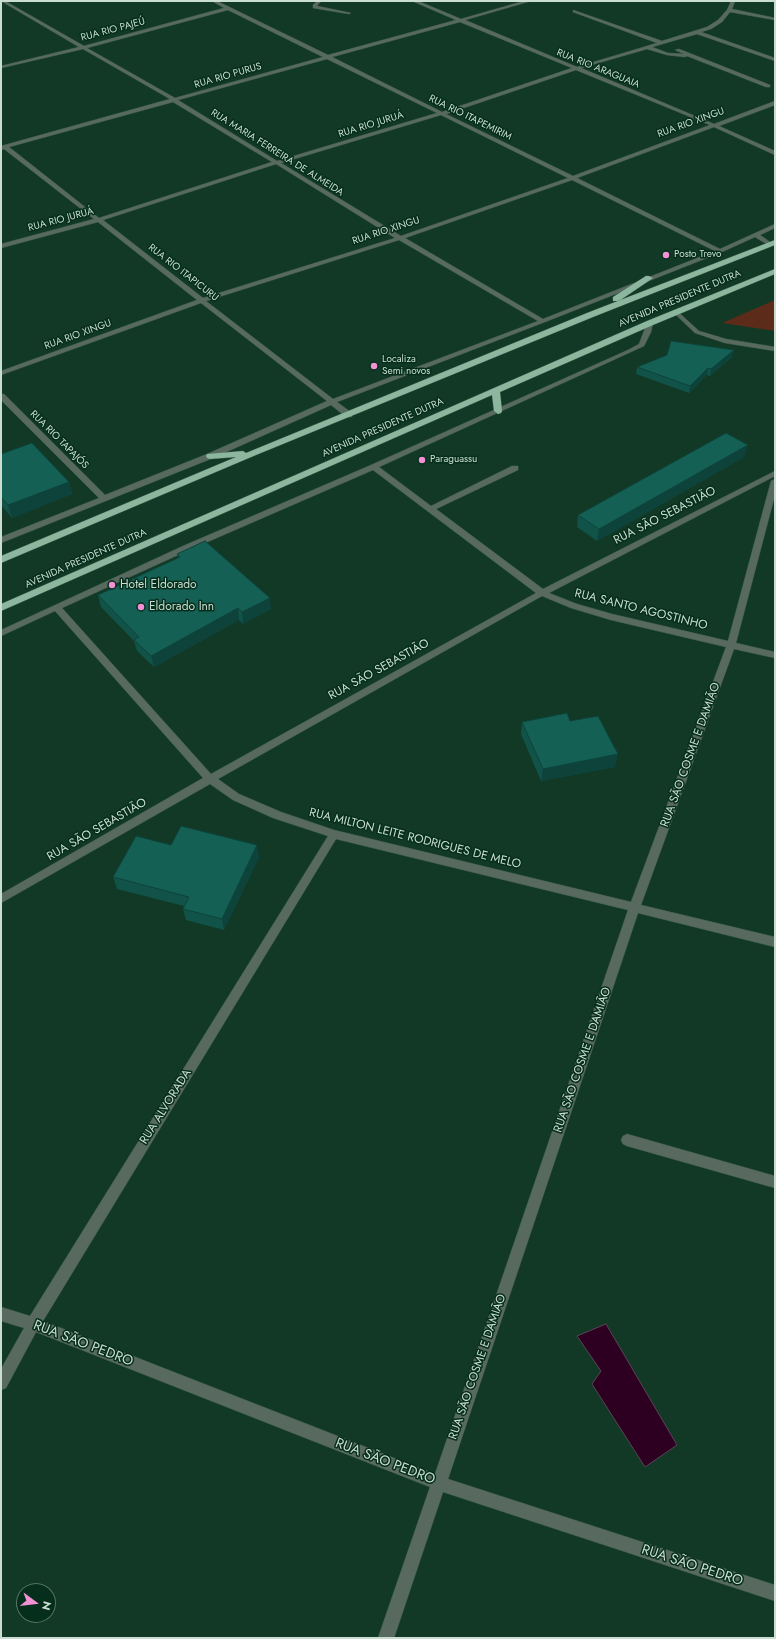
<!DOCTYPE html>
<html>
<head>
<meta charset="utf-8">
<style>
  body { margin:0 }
  #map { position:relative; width:776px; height:1639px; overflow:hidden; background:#123926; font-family:Jost,sans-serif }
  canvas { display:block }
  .frame { position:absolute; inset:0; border:2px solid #c9ded1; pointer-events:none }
  .north { position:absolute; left:16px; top:1583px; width:40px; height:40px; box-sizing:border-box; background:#062e1c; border:1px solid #547464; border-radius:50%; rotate:105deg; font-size:11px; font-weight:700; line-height:16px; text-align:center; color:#c9ded1 }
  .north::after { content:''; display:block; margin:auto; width:14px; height:18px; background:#f391d5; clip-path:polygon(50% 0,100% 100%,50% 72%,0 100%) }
</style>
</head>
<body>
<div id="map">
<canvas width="776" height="1639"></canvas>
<div class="frame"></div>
<div class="north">N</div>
</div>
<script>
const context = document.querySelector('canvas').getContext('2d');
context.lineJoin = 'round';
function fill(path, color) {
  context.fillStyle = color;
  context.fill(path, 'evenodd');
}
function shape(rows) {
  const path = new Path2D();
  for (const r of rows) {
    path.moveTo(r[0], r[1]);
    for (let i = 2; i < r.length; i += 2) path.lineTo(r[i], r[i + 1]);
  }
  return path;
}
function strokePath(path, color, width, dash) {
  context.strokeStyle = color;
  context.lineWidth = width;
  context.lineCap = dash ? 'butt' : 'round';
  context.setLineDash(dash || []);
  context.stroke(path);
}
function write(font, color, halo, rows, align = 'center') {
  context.font = font + ' Jost,sans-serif';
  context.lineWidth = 3;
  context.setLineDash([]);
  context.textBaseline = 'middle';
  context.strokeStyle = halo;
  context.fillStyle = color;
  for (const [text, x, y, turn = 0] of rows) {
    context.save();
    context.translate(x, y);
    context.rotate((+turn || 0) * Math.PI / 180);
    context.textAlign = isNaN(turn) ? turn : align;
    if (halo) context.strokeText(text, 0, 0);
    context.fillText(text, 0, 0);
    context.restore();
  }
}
fill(shape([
  [775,300,775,331,722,323]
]), '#5c2b1a');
const water = shape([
  [606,1324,677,1445,645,1467,592,1384,601,1371,577,1336,606,1324]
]);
fill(water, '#2d0022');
strokePath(water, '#5c4356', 1);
const minor = shape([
  [1,1,5,1,84,46,224,8,212,1,217,1,328,55,456,20,412,1,418,1,461,19,524,1,531,1,465,20,577,67,657,43,573,12,573,10,662,41,707,27,718,20,727,10,731,1,735,1,732,9,775,18,775,20,730,12,722,22,711,29,701,32,775,58,775,61,697,34,652,47,668,53,684,54,675,50,679,49,770,85,770,87,766,87,687,56,685,57,667,55,647,49,581,68,714,124,775,101,775,105,719,126,775,151,775,155,714,127,577,178,720,249,775,224,775,228,760,235,773,244,768,245,755,237,722,252,545,322,337,402,352,413,352,417,346,417,331,405,213,458,1,543,1,537,99,498,1,400,1,394,4,394,105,495,207,454,327,401,201,303,1,375,1,371,197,300,98,222,1,248,1,244,94,219,4,149,1,150,1,146,170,99,83,49,1,68,1,66,79,47,1,1],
  [228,10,323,57,175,98,87,48,228,10],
  [460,22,572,68,442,112,332,57,460,22],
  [327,59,437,113,277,161,178,100,327,59],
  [576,70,710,125,573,176,446,114,576,70],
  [173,102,272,162,99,218,9,147,173,102],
  [441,115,568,178,401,236,281,163,441,115],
  [276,164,395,238,203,298,103,220,276,164],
  [572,180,715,251,543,319,405,238,572,180],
  [399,240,538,321,333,399,206,301,399,240],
  [317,1,321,1,317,6,351,13,349,14,313,8,313,5,317,1],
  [676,310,699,331,726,339,775,347,775,351,725,343,695,333,674,313,673,312,676,310],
  [650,321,653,323,651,332,644,346,379,467,431,506,512,466,518,466,518,470,436,509,543,589,775,471,775,476,549,593,577,604,612,614,728,641,771,481,775,479,775,495,736,643,775,652,775,658,734,649,641,905,775,937,775,947,638,913,448,1479,775,1585,775,1601,443,1492,394,1638,378,1638,430,1487,36,1332,6,1388,1,1390,1,1369,24,1328,1,1321,1,1307,30,1316,328,836,273,818,233,800,210,784,1,903,1,894,203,778,55,611,1,636,1,630,183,546,371,465,628,350,639,344,647,323,650,321],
  [373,470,536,593,211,774,62,608,189,550,373,470],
  [542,596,571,608,611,620,726,647,631,902,334,830,281,812,239,794,218,779,542,596],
  [336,839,628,910,435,1474,43,1321,336,839],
  [627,1134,775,1176,775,1188,627,1146,623,1144,621,1140,623,1136,627,1134]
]);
const highway = shape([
  [775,240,775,245,593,317,256,455,1,563,1,556,236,457,210,459,207,458,206,456,207,454,243,451,246,453,587,313,775,240],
  [775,269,775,274,653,325,500,392,502,411,501,413,498,414,494,411,492,395,1,611,1,604,647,321,775,269],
  [646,276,649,276,653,278,619,301,613,301,613,297,646,276]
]);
strokePath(minor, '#335745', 1);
strokePath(highway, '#335745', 1);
fill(minor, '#58695f');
fill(highway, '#8db69f');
fill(shape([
  [732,357,710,376,707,375,689,393,636,374,637,367],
  [1,454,69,482,72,494,12,518,1,505],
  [744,457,597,541,577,527,578,515],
  [177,554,271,609,243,624,239,620,154,667,137,651,134,641,101,607,98,595,178,558],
  [570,721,615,767,541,781,521,734,522,722],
  [171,845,259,857,224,930,186,920,183,909,184,906,117,889,113,877]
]), '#115348');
fill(shape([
  [734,350,732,357,710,376,711,369],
  [708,368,707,375,689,393,690,386],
  [748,445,744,457,597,541,599,529],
  [69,482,72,494,12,518,8,505],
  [270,598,271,609,243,624,242,612],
  [238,608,239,620,154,667,151,656],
  [618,754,615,767,541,781,543,769],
  [257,845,259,857,224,930,222,919]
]), '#0e433b');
const building = shape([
  [671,341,734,350,711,369,708,368,690,386,637,367,667,355,671,341],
  [726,433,748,445,599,529,578,515,726,433],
  [32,443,69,482,8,505,1,497,1,454,32,443],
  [205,541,270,598,242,612,238,608,151,656,134,640,139,637,98,595,180,557,177,554,205,541],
  [567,713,570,721,598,716,618,754,543,769,522,722,567,713],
  [181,826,257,845,222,919,183,909,189,897,113,877,136,836,171,845,181,826]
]);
fill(building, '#146054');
strokePath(building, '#0e433b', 1);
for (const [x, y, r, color] of [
  [666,255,4,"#f391d5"],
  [374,366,4,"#f391d5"],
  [422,460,4,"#f391d5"],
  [112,585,4,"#f391d5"],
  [141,607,4,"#f391d5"]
]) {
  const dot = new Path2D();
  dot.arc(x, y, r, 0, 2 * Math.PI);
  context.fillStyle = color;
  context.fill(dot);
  strokePath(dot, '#062e1c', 1.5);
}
write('10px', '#c9ded1', '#062e1c', [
  ["RUA RIO PAJEÚ",113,30,-15],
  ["RUA RIO ARAGUAIA",598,69,22],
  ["RUA RIO PURUS",228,76,-16],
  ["RUA RIO ITAPEMIRIM",470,118,26],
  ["RUA RIO XINGU",691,123,-20],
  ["RUA RIO JURUÁ",371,125,-17],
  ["RUA MARIA FERREIRA DE ALMEIDA",277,153,32],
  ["RUA RIO JURUÁ",61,220,-15],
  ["RUA RIO XINGU",386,231,-18],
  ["RUA RIO ITAPICURU",183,273,38],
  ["AVENIDA PRESIDENTE DUTRA",680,299,-23],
  ["RUA RIO XINGU",78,335,-20],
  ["AVENIDA PRESIDENTE DUTRA",383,428,-24],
  ["RUA RIO TAPAJÓS",59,440,45],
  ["AVENIDA PRESIDENTE DUTRA",86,559,-24]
]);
write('10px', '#c9ded1', '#062e1c', [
  ["Posto Trevo",674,255],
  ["Localiza",382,360],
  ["Semi novos",382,372],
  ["Paraguassu",430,460]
], 'left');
write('12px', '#c9ded1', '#062e1c', [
  ["RUA SÃO SEBASTIÃO",665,516,-27],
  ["RUA SANTO AGOSTINHO",641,610,14],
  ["RUA SÃO SEBASTIÃO",379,670,-29],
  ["RUA SÃO COSME E DAMIÃO",691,755,-70],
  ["RUA SÃO SEBASTIÃO",97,830,-30],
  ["RUA MILTON LEITE RODRIGUES DE MELO",415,839,14],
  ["RUA SÃO COSME E DAMIÃO",583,1060,-71],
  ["RUA ALVORADA",166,1107,-58],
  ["RUA SÃO COSME E DAMIÃO",478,1367,-71]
]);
write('12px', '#c9ded1', '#062e1c', [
  ["Hotel Eldorado",120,585],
  ["Eldorado Inn",149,607]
], 'left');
write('14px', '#c9ded1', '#062e1c', [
  ["RUA SÃO PEDRO",83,1344,21],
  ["RUA SÃO PEDRO",385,1462,21],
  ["RUA SÃO PEDRO",692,1566,18]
]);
</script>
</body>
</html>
